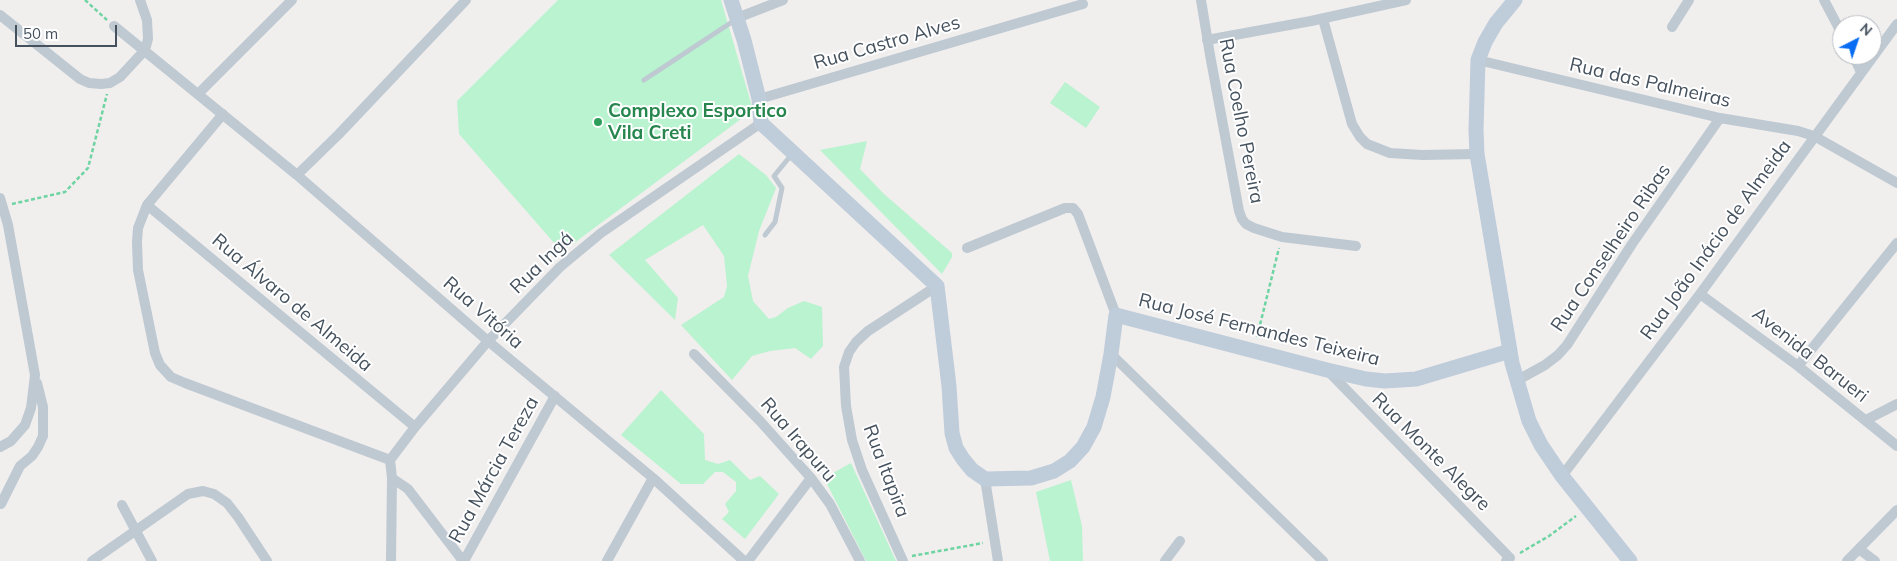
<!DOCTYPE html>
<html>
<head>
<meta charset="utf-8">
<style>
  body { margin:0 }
  #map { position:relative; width:1897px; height:561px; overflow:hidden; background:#f1eeee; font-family:Mulish,sans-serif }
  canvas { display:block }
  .north { position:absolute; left:1832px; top:15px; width:50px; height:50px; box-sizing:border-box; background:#fff; border:1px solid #b5babf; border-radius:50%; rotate:41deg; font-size:14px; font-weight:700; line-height:20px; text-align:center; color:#45525e }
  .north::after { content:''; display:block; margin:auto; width:18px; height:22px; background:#086df2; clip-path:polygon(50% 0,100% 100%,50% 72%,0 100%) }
  .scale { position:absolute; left:15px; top:25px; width:102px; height:22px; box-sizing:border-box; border:2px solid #45525e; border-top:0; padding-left:6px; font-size:15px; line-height:18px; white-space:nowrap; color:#45525e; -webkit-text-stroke:4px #fff; paint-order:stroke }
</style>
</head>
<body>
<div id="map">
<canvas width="1897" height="561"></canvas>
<div class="north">N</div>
<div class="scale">50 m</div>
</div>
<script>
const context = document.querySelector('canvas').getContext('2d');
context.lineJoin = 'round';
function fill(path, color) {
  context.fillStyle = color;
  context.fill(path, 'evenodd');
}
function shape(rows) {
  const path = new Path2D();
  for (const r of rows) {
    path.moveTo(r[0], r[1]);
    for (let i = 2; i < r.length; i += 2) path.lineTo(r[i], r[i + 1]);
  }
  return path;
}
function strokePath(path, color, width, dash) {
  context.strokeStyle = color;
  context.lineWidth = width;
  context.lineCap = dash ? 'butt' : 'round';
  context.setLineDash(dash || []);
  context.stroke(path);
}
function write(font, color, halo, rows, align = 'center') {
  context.font = font + ' Mulish,sans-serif';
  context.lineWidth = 4;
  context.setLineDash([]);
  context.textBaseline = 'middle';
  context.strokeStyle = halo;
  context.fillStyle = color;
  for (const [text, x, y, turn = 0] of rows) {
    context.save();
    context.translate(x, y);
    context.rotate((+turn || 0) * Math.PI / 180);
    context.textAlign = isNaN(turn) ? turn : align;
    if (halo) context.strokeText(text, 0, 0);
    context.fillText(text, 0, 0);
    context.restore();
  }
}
fill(shape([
  [558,0,721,0,753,110,562,252,459,134,457,101],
  [1065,82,1100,107,1086,128,1050,103],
  [867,141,860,169,884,194,952,253,952,257,942,274,820,150],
  [739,154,766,175,776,188,759,231,748,276,753,301,769,319,776,317,788,308,804,301,822,307,823,346,811,359,795,348,770,351,752,356,732,380,681,325,724,297,727,286,724,256,703,225,645,260,678,298,675,320,609,255],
  [661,390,704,434,705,460,718,464,730,460,750,480,760,476,779,494,745,539,722,519,729,512,725,504,736,491,736,482,723,472,715,472,703,484,681,484,621,435],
  [851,463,896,561,866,561,824,478],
  [1071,480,1082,526,1083,561,1050,561,1036,492]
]), '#b9f3cf');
strokePath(shape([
  [85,0,107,20],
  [12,204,65,192,88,168,107,94],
  [1257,337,1279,248],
  [1520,553,1549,536,1576,516],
  [912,556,983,543]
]), '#6dd4a2', 2.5, [4, 2.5]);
strokePath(shape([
  [644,80,735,20],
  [765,235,775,222,782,188,774,176,792,154]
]), '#bec9d2', 5);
strokePath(shape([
  [1201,0,1210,55,1239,211,1242,219,1246,224,1254,228,1282,237,1356,246],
  [1824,0,1842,34],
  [0,15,80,79,89,83,101,84,110,83,120,77,145,50,148,39,147,20,140,0],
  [737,18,783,0],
  [1323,19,1352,124,1360,137,1367,144,1390,153,1422,155,1477,154],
  [114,26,297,175,488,341,653,478,744,561],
  [1672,27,1689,0],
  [1207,40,1311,21,1406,0],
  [1853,55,1861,72],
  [1478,60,1720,118,1798,131,1814,136,1897,183],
  [198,94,292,0],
  [759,99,1083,4],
  [223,114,147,205,138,228,137,242,138,270,155,353,160,365,171,377,185,383,390,460],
  [297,175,339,134,466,0],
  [0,198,8,225,35,375,31,408,25,425,11,441,0,447],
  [147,205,415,427],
  [967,248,1065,208,1073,208,1078,214,1116,315],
  [1700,294,1798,366,1897,446],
  [694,354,760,421,811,478,830,504,860,561],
  [1111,354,1323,561],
  [1798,366,1897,243],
  [1328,371,1510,558,1506,561],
  [1516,381,1545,365,1558,355,1567,345,1632,244,1720,118],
  [1866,420,1897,404],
  [1562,476,1700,294,1897,24],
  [392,478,408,489,463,561],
  [985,479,998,561],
  [1,504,20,466,32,456,38,447,43,436,43,407,37,383],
  [122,505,152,561],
  [1859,549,1875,561],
  [92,561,188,494,203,491,214,494,227,503,238,517,267,561],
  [391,561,392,478,390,460,415,427,488,341,560,267,601,233,761,123],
  [464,561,555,396],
  [607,561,653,478],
  [748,561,811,478],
  [903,561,862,470,852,440,846,406,844,367,849,352,856,342,868,331,937,286],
  [1165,561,1180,541],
  [1847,561,1897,510]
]), '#bec9d2', 10);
strokePath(shape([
  [731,0,744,40,759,99,761,123,937,286,949,386,952,433,956,448,963,459,972,470,985,479,1031,478,1054,471,1070,461,1083,447,1094,427,1103,397,1111,354,1116,315,1327,370,1366,379,1385,381,1416,379,1510,351],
  [1515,0,1496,23,1485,42,1478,60,1476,130,1477,154,1512,363,1529,421,1541,445,1562,476,1630,561]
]), '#bfccd9', 15);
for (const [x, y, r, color] of [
  [598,122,5,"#2e9e5b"]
]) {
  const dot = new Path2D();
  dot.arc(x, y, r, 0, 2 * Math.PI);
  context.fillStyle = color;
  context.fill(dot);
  strokePath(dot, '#fff', 2);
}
write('19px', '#45525e', '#fff', [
  ["Rua Castro Alves",887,43,-16],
  ["Rua das Palmeiras",1650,83,13],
  ["Rua Coelho Pereira",1241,121,79],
  ["Rua João Inácio de Almeida",1716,240,-54],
  ["Rua Conselheiro Ribas",1611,248,-56],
  ["Rua Ingá",542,263,-44],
  ["Rua Álvaro de Almeida",292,303,40],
  ["Rua Vitória",483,313,41],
  ["Rua José Fernandes Teixeira",1259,330,14],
  ["Avenida Barueri",1810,355,38],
  ["Rua Irapuru",798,440,49],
  ["Rua Monte Alegre",1431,452,45],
  ["Rua Márcia Tereza",494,470,-61],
  ["Rua Itapira",886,471,69]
]);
write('bold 19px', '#27864d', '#fff', [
  ["Complexo Esportico",608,111],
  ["Vila Creti",608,133]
], 'left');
</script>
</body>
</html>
